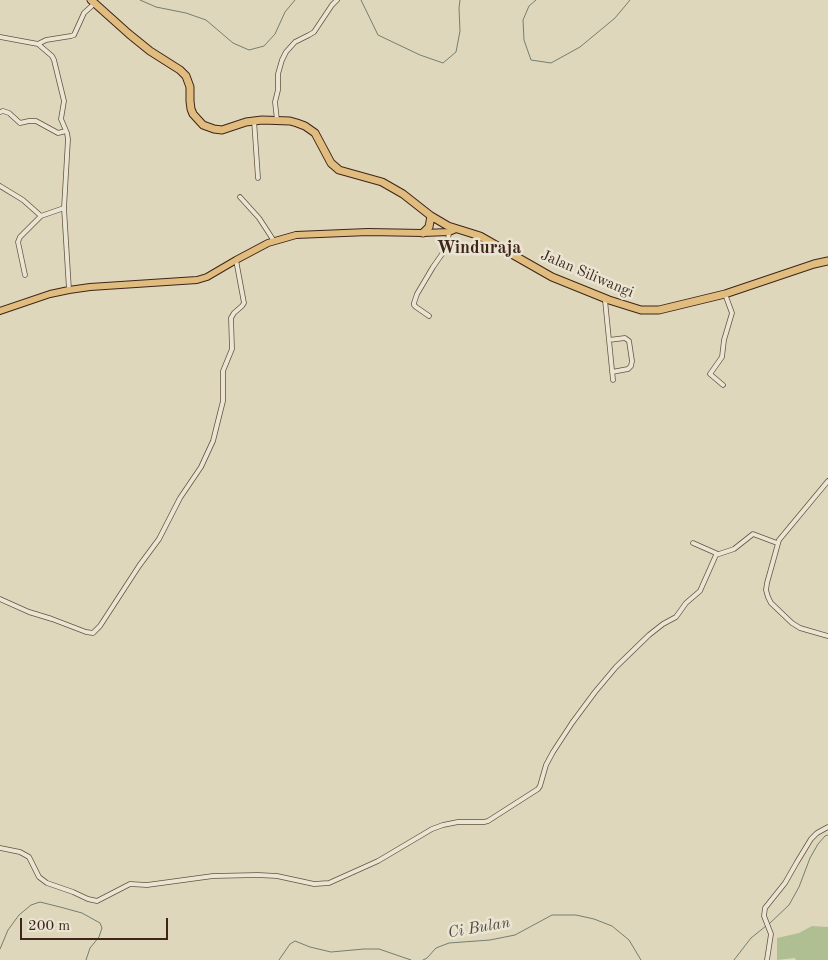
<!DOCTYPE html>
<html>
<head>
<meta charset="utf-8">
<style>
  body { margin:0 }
  #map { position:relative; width:828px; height:960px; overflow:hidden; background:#dfd7bb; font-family:"Old Standard TT",serif }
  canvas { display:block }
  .scale { position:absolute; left:20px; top:918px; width:148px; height:22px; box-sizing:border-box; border:2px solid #3f241a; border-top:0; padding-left:6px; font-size:15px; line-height:18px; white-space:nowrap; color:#3f241a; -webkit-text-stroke:4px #eae5d3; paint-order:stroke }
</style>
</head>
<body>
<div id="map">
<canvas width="828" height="960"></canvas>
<div class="scale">200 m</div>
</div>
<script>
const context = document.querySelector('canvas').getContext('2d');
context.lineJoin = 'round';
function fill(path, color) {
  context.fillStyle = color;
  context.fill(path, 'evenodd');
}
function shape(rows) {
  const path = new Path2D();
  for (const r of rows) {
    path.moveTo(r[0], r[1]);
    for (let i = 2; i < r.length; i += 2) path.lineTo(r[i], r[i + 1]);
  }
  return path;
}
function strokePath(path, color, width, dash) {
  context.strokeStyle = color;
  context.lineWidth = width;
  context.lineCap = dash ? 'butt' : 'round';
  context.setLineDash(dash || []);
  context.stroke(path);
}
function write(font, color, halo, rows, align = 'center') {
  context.font = font + ' "Old Standard TT",serif';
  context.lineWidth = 5;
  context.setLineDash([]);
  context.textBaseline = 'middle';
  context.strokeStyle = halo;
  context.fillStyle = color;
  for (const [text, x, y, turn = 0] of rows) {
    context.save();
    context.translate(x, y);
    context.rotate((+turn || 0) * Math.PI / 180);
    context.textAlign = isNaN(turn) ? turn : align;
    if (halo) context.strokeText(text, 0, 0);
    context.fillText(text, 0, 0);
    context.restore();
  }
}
fill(shape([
  [812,926,828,927,828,960,796,960,795,958,777,960,777,938,799,933]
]), '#b0bf92');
strokePath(shape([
  [140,0,156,7,186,13,206,20,233,43,249,50,264,46,275,34,285,12,295,0],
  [361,0,378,35,420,55,443,63,456,52,460,31,459,8,460,0],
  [536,0,529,6,523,20,524,40,531,60,551,63,580,47,615,18,630,0],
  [769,924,789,905,799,887,810,858,818,844,825,836,828,835],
  [0,949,8,930,19,915,31,905,40,902,60,907,82,913,100,923,102,928,99,937,90,948,86,960],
  [279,960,290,944,295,941,310,947,331,952,364,949,379,949,411,960],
  [423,960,427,958,436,948,449,943,490,940,515,935,552,915,576,915,594,919,612,926,629,940,641,960],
  [734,960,751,938,766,926]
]), '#727e72', 1);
const minor = shape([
  [0,37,38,44],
  [0,112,3,111,9,113,20,123,29,121,36,121,58,133,66,131],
  [254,120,258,178],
  [277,120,275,102,278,90,278,74,282,60,286,52,295,42,309,35,314,32,332,5,337,0],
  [0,186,23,200,41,216],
  [240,197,259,218,274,241],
  [25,275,18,242,20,237,41,216,64,208],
  [69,290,64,208,68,139,67,133,61,119,64,101,54,60,52,56,38,44,46,40,71,36,74,35,84,13,95,3],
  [605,300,613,380],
  [429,316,416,307,414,305,414,303,417,294,433,267,447,247,449,232],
  [609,340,625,338,629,341,632,361,631,366,628,369,612,372],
  [723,385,710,374,722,357,724,340,732,313,725,294],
  [828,481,779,540,767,583,766,590,768,597,771,603,792,623,800,628,828,636],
  [693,543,718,554],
  [0,599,29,612,52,619,86,632,93,633,100,626,139,566,159,539,180,498,201,467,213,441,223,401,223,371,232,349,231,318,234,313,242,306,244,303,236,260],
  [0,848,20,852,29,857,39,877,47,883,73,892,88,899,97,901,130,884,147,885,213,876,258,875,277,876,314,884,329,883,378,861,432,829,443,825,458,822,484,822,488,821,538,789,540,786,546,765,553,752,572,723,595,692,616,667,649,635,663,624,676,617,686,603,700,591,716,555,734,549,753,534,777,543],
  [767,960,771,934,764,916,765,908,785,883,797,862,811,839,817,833,828,827]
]);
const primary = shape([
  [0,311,50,294,69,290,90,287,197,280,207,277,236,260,268,243,296,235,368,232,423,233,449,232,456,229]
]);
const trunk = shape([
  [91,0,129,34,150,51,180,70,186,76,190,87,190,101,191,109,193,114,203,125,214,129,222,130,246,122,262,120,290,121,297,123,305,126,315,133,331,163,339,170,382,182,403,194,431,216,448,226,480,236,552,277,609,300,641,310,659,310,725,294,814,264,828,261],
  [423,233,429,227,431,216]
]);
strokePath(minor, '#675142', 5.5);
strokePath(primary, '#3f241a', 8);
strokePath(trunk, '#3f241a', 9);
strokePath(minor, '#eae5d3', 4);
strokePath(primary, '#e0bc7e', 6);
strokePath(trunk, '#e0bc7e', 7);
write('15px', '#3f241a', '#eae5d3', [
  ["Jalan Siliwangi",587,274,23]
]);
write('italic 16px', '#544a3e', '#eae5d3', [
  ["Ci Bulan",479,928,-10]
]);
write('bold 18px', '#3f241a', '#eae5d3', [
  ["Winduraja",479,248]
]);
</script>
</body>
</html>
